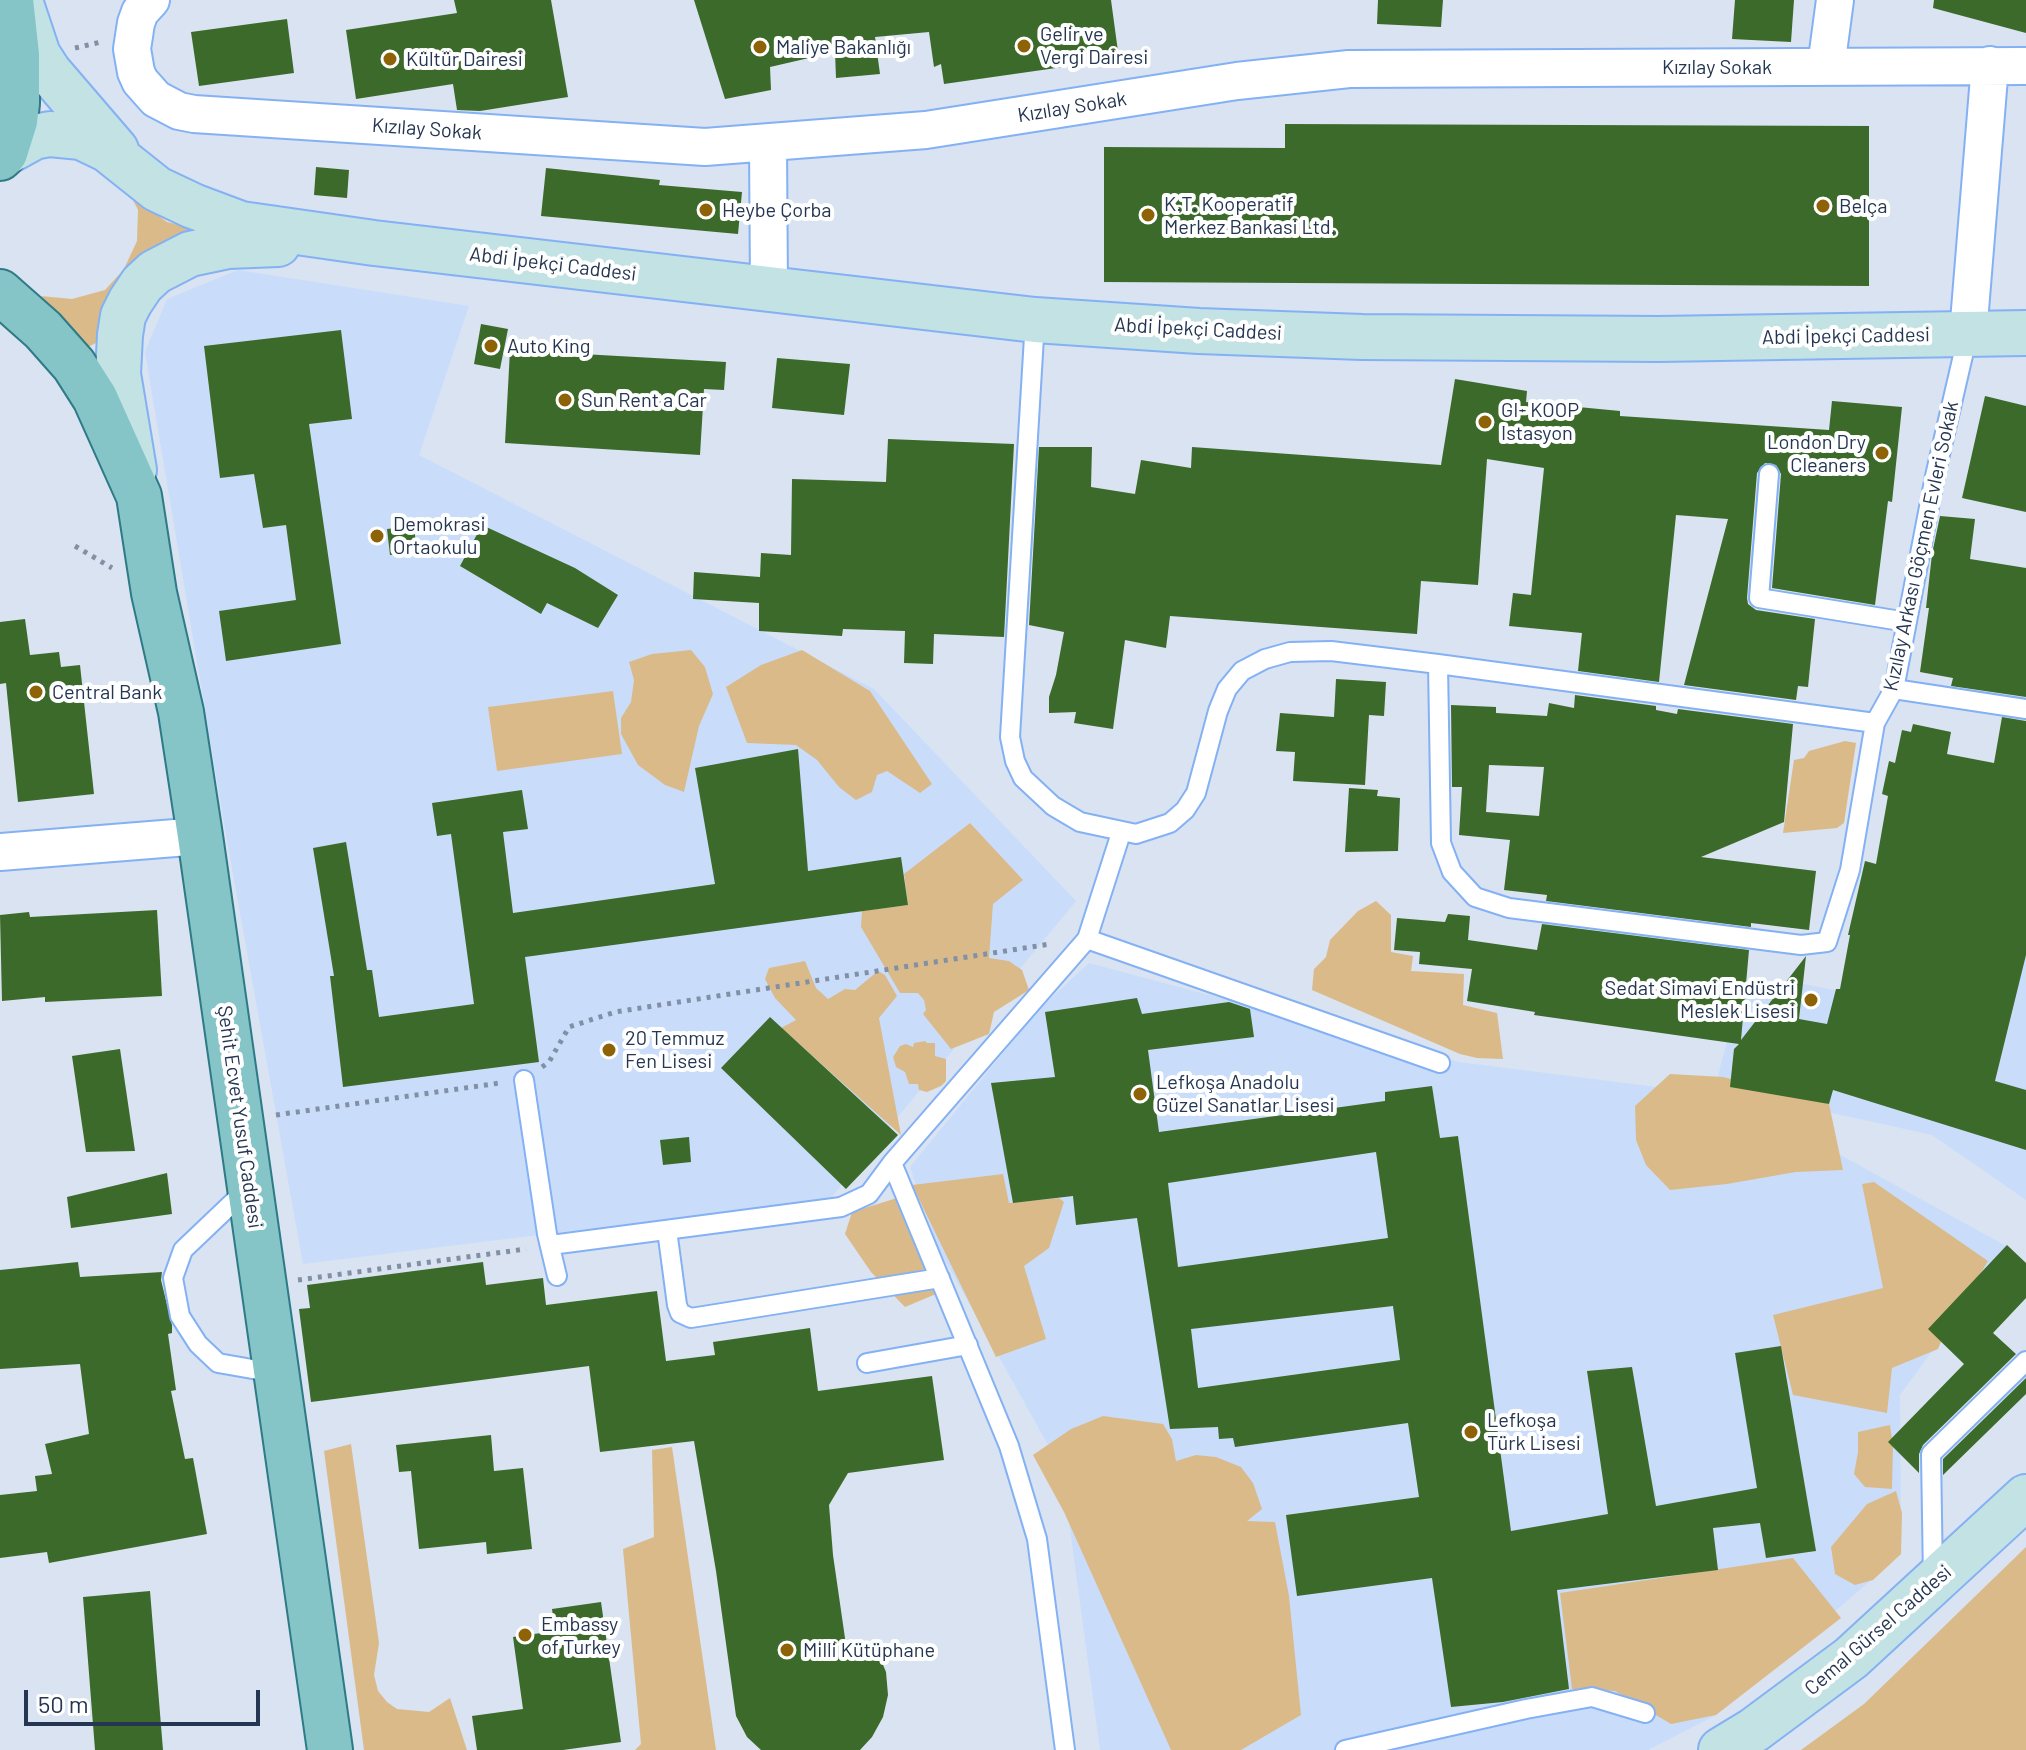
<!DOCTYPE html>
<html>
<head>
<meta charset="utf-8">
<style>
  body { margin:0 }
  #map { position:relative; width:2026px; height:1750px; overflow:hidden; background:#d9e3f1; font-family:Barlow,sans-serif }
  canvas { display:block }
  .scale { position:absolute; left:24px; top:1690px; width:236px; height:36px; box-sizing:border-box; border:4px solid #243651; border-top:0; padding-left:10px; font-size:24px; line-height:28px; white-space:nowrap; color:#243651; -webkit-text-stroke:6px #fff; paint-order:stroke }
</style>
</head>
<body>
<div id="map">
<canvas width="2026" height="1750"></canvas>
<div class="scale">50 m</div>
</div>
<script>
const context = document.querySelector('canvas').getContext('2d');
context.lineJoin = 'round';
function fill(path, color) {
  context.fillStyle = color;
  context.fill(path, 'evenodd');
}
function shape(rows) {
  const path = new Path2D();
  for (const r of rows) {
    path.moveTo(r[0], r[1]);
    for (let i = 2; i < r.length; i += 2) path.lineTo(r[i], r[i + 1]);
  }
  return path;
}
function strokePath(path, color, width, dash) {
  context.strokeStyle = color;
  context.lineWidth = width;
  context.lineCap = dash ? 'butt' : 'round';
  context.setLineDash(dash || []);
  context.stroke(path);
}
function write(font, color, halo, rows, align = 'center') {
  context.font = font + ' Barlow,sans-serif';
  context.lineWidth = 8;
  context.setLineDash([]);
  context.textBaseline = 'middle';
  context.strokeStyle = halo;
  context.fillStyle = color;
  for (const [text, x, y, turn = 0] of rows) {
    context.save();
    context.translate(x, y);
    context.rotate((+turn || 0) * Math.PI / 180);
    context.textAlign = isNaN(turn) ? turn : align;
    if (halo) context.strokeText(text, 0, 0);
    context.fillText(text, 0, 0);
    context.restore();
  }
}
fill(shape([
  [238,270,469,306,419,455,874,689,1076,901,830,1199,303,1264,226,835,145,352,167,299],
  [2026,809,2026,1200,1932,1135,1715,1087,1742,985,1781,988,1787,981,1962,1014],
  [1089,963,1459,1062,1735,1097,2008,1247,1900,1395,1901,1554,1716,1715,1648,1750,1100,1750,1062,1470,937,1246,910,1167,1039,1009]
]), '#c9ddfb');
fill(shape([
  [131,196,167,222,206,231,106,338,86,348,41,296,72,299,105,290,124,269,137,241,138,210],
  [691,650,705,667,713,694,699,726,684,792,665,785,638,765,621,734,621,718,631,702,634,680,629,662,652,654],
  [802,650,870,691,932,784,920,793,887,771,877,775,872,792,856,800,839,787,817,760,796,745,747,743,726,687,761,665],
  [613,691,622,754,497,771,488,707],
  [1845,741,1856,743,1844,823,1837,828,1783,833,1794,760,1804,758,1809,751],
  [970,823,1023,880,993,904,989,958,1009,961,1022,970,1029,990,994,1012,989,1034,951,1049,923,1014,926,1010,924,1000,918,993,900,993,861,927,862,911,908,905,904,874],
  [1376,901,1391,915,1391,952,1413,956,1411,971,1464,974,1463,1005,1497,1013,1503,1059,1477,1058,1460,1054,1312,990,1314,969,1326,957,1330,940,1358,911],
  [805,961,816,988,828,999,845,989,855,990,878,971,885,975,897,996,879,1018,901,1135,781,1028,796,1020,775,998,765,979,769,968],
  [925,1041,927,1043,935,1043,935,1056,946,1059,946,1081,941,1086,927,1092,919,1090,918,1084,909,1084,905,1072,896,1067,893,1057,900,1046,906,1044,913,1047,914,1043],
  [1670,1074,1723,1077,1829,1104,1843,1170,1796,1172,1727,1184,1670,1190,1646,1165,1636,1140,1635,1106],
  [1003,1174,1009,1203,1059,1198,1064,1202,1049,1248,1024,1266,1046,1339,996,1357,912,1185],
  [1874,1182,1988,1261,1945,1332,1938,1349,1892,1368,1887,1413,1793,1395,1773,1315,1883,1288,1862,1184],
  [897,1198,932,1261,936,1294,905,1307,871,1272,845,1234,852,1212],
  [1103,1416,1163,1424,1172,1439,1176,1461,1196,1455,1216,1457,1241,1467,1253,1483,1262,1509,1247,1521,1275,1522,1289,1596,1301,1715,1241,1750,1171,1750,1064,1512,1033,1455,1071,1429],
  [1890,1425,1893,1445,1892,1489,1865,1487,1854,1474,1858,1452,1858,1432],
  [351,1444,379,1643,374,1675,378,1691,387,1702,397,1709,429,1712,450,1698,467,1750,364,1750,324,1451],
  [672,1447,716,1750,635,1750,641,1744,623,1549,654,1537,652,1450],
  [1896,1491,1902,1513,1901,1554,1873,1580,1855,1585,1835,1574,1831,1547,1867,1504],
  [2026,1547,2026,1750,1801,1750,1864,1704],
  [1793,1558,1841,1618,1716,1715,1671,1724,1615,1691,1572,1689,1560,1593]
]), '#dbba89');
fill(shape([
  [454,0,551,0,568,97,480,111,457,110,453,84,356,99,346,30,457,13],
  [694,0,1111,0,1119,59,944,84,941,64,934,67,929,32,875,37,880,74,836,78,835,52,770,67,771,90,725,99],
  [1378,0,1443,0,1441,27,1377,24],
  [1735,0,1794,0,1791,42,1732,39],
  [1934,0,2026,0,2026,33,1933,8],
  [287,19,294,73,199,86,191,32],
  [1285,124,1869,126,1869,286,1104,282,1104,147,1285,148],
  [316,167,349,170,347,198,314,195],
  [546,168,660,180,659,185,742,192,738,234,541,216],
  [481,324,508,329,500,369,474,364],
  [341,330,352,419,309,424,341,644,226,661,219,611,296,600,286,525,263,528,254,474,220,478,204,346],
  [510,350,726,362,724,390,704,389,700,455,505,443],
  [777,358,850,364,844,415,772,408],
  [1455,379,1527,391,1526,402,1620,411,1620,416,1829,430,1832,401,1902,407,1892,502,1888,501,1875,605,1772,588,1781,474,1776,465,1765,463,1757,473,1747,598,1748,604,1756,610,1815,619,1808,687,1798,686,1796,700,1684,685,1728,519,1676,515,1659,682,1578,671,1582,633,1509,626,1513,593,1531,595,1544,468,1487,459,1478,585,1421,581,1417,634,1170,616,1166,648,1125,640,1113,729,1074,723,1076,712,1049,713,1049,697,1056,675,1064,632,1029,625,1039,447,1092,447,1091,487,1135,494,1141,460,1191,468,1192,447,1441,465],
  [1985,396,2026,406,2026,512,1962,498],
  [888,439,1014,444,1004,637,934,634,933,664,904,663,905,631,843,629,842,636,759,631,759,603,693,599,694,572,760,577,761,553,791,555,792,479,886,482],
  [1940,516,1975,519,1970,559,2026,568,2026,697,1951,686,1953,678,1920,672,1929,608,1926,608,1932,554],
  [482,525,575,568,618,595,598,628,547,603,541,614,460,566],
  [414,526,417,553,390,555,387,529],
  [25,619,30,655,59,652,61,667,80,665,94,794,18,802,6,683,0,684,0,622],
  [1336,679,1386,682,1384,716,1369,715,1365,785,1293,781,1295,752,1276,751,1280,713,1334,717],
  [1575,695,1656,706,1656,710,1677,714,1678,709,1793,724,1784,822,1701,857,1816,871,1809,930,1751,923,1751,927,1546,901,1547,895,1504,890,1510,840,1459,835,1462,787,1452,787,1451,705,1496,707,1496,713,1547,716,1549,703,1574,708],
  [1489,765,1544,767,1539,816,1486,812],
  [2002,717,2026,721,2026,955,1995,1081,2026,1090,2026,1150,1833,1090,1829,1104,1730,1087,1734,1049,1739,1044,1534,1015,1535,1012,1467,1001,1472,969,1419,964,1420,952,1394,950,1397,918,1445,922,1448,914,1470,916,1468,940,1537,950,1542,924,1749,950,1741,1040,1806,956,1799,1019,1827,1024,1836,989,1840,989,1850,935,1848,935,1865,861,1876,864,1888,796,1882,794,1889,761,1895,763,1902,730,1911,732,1913,724,1951,732,1947,754,1994,763],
  [798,749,808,871,901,857,908,905,525,957,539,1062,343,1087,330,976,334,976,313,848,346,842,367,970,372,970,379,1017,474,1004,451,834,437,836,432,803,522,790,528,829,503,832,513,913,715,884,695,768],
  [1349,788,1378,790,1377,796,1400,798,1398,851,1345,852],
  [157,910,162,996,45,1002,45,997,2,1001,0,915,29,912,30,917],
  [1137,998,1142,1014,1229,1002,1250,1009,1254,1037,1148,1050,1159,1132,1385,1101,1385,1092,1432,1086,1440,1138,1458,1136,1511,1531,1608,1514,1587,1371,1632,1367,1656,1506,1757,1488,1735,1353,1781,1346,1816,1551,1766,1558,1760,1523,1713,1528,1718,1570,1557,1590,1569,1689,1503,1702,1451,1707,1432,1578,1297,1596,1286,1515,1419,1497,1408,1423,1235,1447,1233,1438,1219,1439,1218,1427,1170,1429,1137,1218,1076,1225,1073,1196,1013,1203,991,1083,1055,1077,1045,1012],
  [1376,1152,1388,1238,1178,1267,1168,1183],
  [1393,1306,1400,1360,1198,1388,1191,1329],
  [770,1017,898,1135,846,1189,721,1068],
  [120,1049,135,1151,86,1152,72,1056],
  [689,1137,691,1162,663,1165,660,1140],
  [167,1173,172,1214,71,1228,67,1197],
  [2007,1245,2026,1263,2026,1298,1993,1333,2016,1354,1923,1445,1919,1454,1919,1473,1888,1442,1964,1364,1928,1329],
  [78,1262,80,1277,162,1272,161,1280,172,1325,172,1333,168,1334,176,1390,171,1391,185,1459,193,1458,207,1534,49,1563,47,1552,0,1558,0,1495,37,1491,35,1476,52,1474,45,1444,89,1434,80,1364,0,1369,0,1270],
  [483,1262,486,1285,543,1278,546,1305,657,1291,666,1361,715,1355,713,1342,810,1328,818,1391,932,1376,944,1460,848,1473,829,1505,833,1555,847,1652,876,1648,886,1672,888,1695,883,1717,872,1737,860,1750,761,1750,747,1737,736,1716,716,1571,694,1441,600,1452,589,1366,311,1402,299,1309,310,1308,307,1285],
  [2026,1378,2026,1394,1943,1475,1943,1459],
  [491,1435,494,1471,523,1468,532,1549,487,1554,486,1542,419,1549,411,1471,399,1472,396,1445],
  [150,1591,163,1750,95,1750,83,1597],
  [601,1602,621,1742,563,1750,477,1750,472,1716,523,1709,513,1637,555,1631,552,1609]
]), '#3c6a2a');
const service = shape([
  [1035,320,1010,737,1015,761,1023,778,1053,806,1080,822,1136,834,1170,823,1185,810,1196,793,1218,711,1227,689,1242,671,1265,659,1290,652,1331,651,1438,664,1875,723],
  [1769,474,1759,598,1907,622],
  [1438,664,1441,843,1452,872,1475,897,1509,908,1801,945,1827,942,1850,870,1875,723,1894,689,1935,476,1968,334],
  [1894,689,2026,709],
  [1087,939,1440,1063],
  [524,1080,547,1234,557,1276],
  [892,1163,1009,1446,1037,1539,1065,1750],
  [246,1190,183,1250,173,1278,180,1316,198,1344,218,1363,275,1373],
  [667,1230,677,1305,680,1313,691,1318,940,1278],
  [551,1245,841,1207,869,1194,892,1163,1087,939,1121,833],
  [867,1363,968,1345],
  [1933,1578,1931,1454,2026,1361],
  [1345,1750,1526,1709,1592,1697,1645,1713]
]);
const minor = shape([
  [151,0,140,12,136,23,132,49,136,72,140,81,156,99,179,111,194,114,705,147,926,130,1237,81,1349,69,2026,66],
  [1826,67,1835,0],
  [768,144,769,290],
  [1968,334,1990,65],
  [0,852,200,836]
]);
const secondary = shape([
  [20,1,38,55,49,72,116,150],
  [5,153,34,137,50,134,81,137,108,150,157,189,193,206,241,224,374,243,1035,320,1199,331,1362,337,1659,339,2026,333],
  [134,470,118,374,120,335,123,316,130,302,142,284,155,272,190,254,228,246,278,244],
  [1721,1750,1754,1730,1851,1658,2026,1497]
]);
const primary = shape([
  [0,158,5,153,15,121,17,103,17,55,11,0],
  [0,292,43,330,74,365,95,398,139,496,154,593,181,712,200,836,330,1750]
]);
strokePath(service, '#84b1f4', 22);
strokePath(minor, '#84b1f4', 40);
strokePath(secondary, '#84b1f4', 48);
strokePath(primary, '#2e7a86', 48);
strokePath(shape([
  [75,48,101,42],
  [75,546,112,568],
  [542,1067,549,1062,569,1027,615,1012,1050,944],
  [276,1115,500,1083],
  [298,1280,526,1249]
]), '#8290a5', 5, [4, 6]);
strokePath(service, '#fff', 18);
strokePath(minor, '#fff', 36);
strokePath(secondary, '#c2e2e3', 44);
strokePath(primary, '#85c5c7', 44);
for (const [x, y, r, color] of [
  [1024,46,8,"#8e6308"],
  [760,47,8,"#8e6308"],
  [390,59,8,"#8e6308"],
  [1823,206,8,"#8e6308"],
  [706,210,8,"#8e6308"],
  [1148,215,8,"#8e6308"],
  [491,346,8,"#8e6308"],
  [565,400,8,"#8e6308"],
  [1485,422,8,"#8e6308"],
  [1882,453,8,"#8e6308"],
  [377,536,8,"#8e6308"],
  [36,692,8,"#8e6308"],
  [1811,1000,8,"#8e6308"],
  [609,1050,8,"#8e6308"],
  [1140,1094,8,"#8e6308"],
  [1471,1432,8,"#8e6308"],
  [525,1635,8,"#8e6308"],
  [787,1650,8,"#8e6308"]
]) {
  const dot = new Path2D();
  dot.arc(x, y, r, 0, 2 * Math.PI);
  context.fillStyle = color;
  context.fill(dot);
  strokePath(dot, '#fff', 3);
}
write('20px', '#243651', '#fff', [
  ["Gelir ve",1040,34],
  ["Vergi Dairesi",1040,57],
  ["Maliye Bakanlığı",776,47],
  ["Kültür Dairesi",406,59],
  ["K.T. Kooperatif",1164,204],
  ["Merkez Bankasi Ltd.",1164,227],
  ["Belça",1839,206],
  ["Heybe Çorba",722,210],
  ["Auto King",507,346],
  ["Sun Rent a Car",581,400],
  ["GI- KOOP",1501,410],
  ["Istasyon",1501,433],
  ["London Dry",1866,442,"right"],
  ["Cleaners",1866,465,"right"],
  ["Demokrasi",393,524],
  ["Ortaokulu",393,547],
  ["Central Bank",52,692],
  ["Sedat Simavi Endüstri",1795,988,"right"],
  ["Meslek Lisesi",1795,1011,"right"],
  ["20 Temmuz",625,1038],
  ["Fen Lisesi",625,1061],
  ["Lefkoşa Anadolu",1156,1082],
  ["Güzel Sanatlar Lisesi",1156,1105],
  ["Lefkoşa",1487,1420],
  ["Türk Lisesi",1487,1443],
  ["Embassy",541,1624],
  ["of Turkey",541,1647],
  ["Milli Kütüphane",803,1650]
], 'left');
write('20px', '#243651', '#fff', [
  ["Kızılay Sokak",1717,67],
  ["Kızılay Sokak",1072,107,-9],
  ["Kızılay Sokak",427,129,4],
  ["Abdi İpekçi Caddesi",553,264,7],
  ["Abdi İpekçi Caddesi",1198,329,3],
  ["Abdi İpekçi Caddesi",1846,336,-1],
  ["Kızılay Arkası Göçmen Evleri Sokak",1921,546,-78],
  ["Şehit Ecvet Yusuf Caddesi",240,1117,82],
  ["Cemal Gürsel Caddesi",1878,1630,-41]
]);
</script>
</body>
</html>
